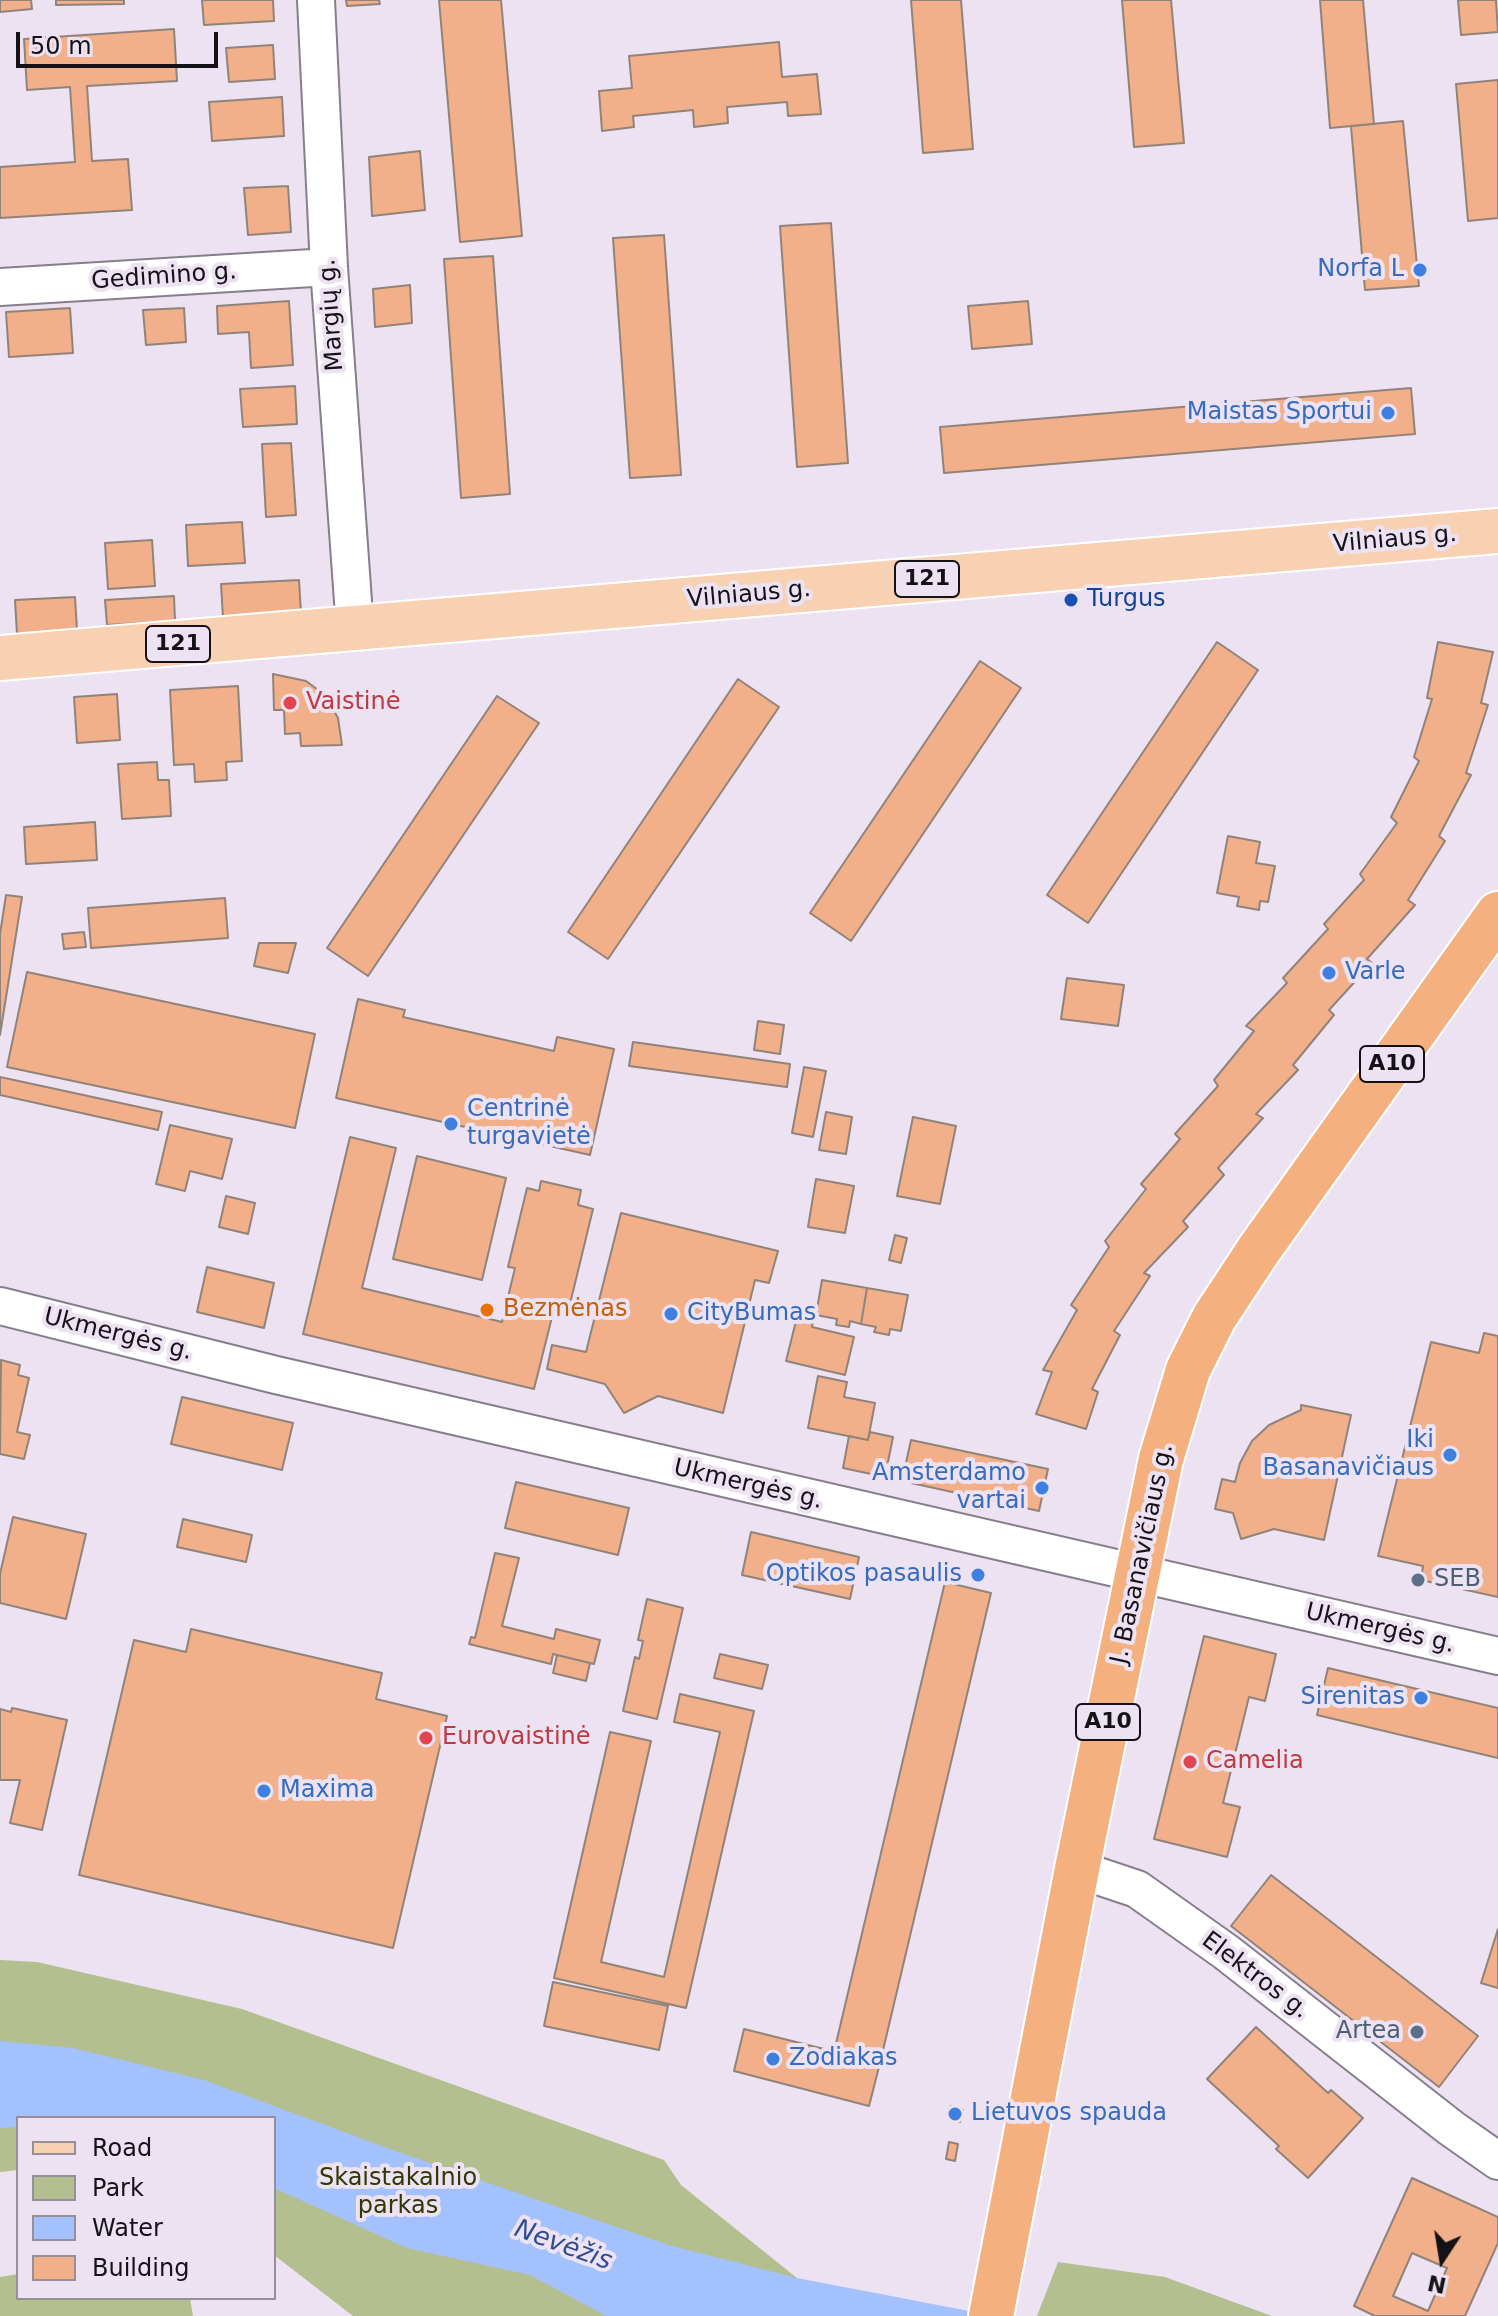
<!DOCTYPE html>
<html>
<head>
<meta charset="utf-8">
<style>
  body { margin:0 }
  #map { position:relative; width:1498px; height:2316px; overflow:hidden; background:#ece2f2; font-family:"DejaVu Sans",sans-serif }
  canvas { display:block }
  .legend { position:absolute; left:16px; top:2116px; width:260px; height:184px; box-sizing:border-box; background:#ece2f2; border:2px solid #968f9a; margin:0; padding:10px 14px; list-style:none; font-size:24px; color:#151217 }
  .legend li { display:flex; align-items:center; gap:16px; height:40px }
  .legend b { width:40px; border:2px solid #968f9a }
  .north { position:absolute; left:1402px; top:2220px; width:80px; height:80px; -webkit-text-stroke:6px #ece2f2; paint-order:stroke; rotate:192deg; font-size:22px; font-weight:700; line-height:32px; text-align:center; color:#151217 }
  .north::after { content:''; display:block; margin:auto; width:28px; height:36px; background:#151217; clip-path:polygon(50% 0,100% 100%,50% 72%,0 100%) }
  .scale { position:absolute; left:16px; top:32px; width:202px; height:36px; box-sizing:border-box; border:4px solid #151217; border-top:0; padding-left:10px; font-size:24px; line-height:28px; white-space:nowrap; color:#151217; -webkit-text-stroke:6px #ece2f2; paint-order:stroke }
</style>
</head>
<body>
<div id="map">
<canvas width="1498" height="2316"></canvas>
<ul class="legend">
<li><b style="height:10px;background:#f8d0b2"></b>Road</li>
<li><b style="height:22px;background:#b4bf8f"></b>Park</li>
<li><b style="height:22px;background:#a3c1fd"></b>Water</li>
<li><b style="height:22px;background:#f1b08a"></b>Building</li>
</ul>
<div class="north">N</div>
<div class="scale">50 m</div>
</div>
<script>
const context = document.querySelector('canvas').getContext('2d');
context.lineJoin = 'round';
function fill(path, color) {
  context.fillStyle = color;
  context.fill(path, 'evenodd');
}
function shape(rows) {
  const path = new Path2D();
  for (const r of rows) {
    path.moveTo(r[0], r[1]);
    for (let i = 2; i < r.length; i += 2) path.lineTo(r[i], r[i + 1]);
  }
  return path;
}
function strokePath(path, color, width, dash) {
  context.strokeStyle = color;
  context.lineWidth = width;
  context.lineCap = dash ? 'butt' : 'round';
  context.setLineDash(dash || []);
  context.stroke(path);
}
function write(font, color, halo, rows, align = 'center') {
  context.font = font + ' "DejaVu Sans",sans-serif';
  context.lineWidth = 8;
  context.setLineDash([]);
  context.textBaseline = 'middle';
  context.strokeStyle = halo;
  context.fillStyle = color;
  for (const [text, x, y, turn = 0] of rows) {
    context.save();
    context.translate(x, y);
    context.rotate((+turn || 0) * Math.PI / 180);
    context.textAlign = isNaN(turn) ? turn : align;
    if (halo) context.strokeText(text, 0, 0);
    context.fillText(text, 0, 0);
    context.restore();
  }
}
fill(shape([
  [0,1960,37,1962,242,2009,664,2160,681,2185,797,2278,784,2316,353,2316,274,2255,274,2118,18,2118,18,2170,0,2172],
  [1058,2262,1165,2277,1272,2316,1037,2316],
  [18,2274,18,2298,190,2298,193,2316,0,2316,0,2277]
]), '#b4bf8f');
fill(shape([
  [0,2041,73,2048,204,2080,398,2152,672,2246,797,2278,995,2316,606,2316,530,2275,407,2248,274,2188,274,2118,18,2118,18,2127,0,2128]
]), '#a3c1fd');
const building = shape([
  [0,0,31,0,32,9,0,12,0,0],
  [56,0,124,0,124,4,56,5,56,0],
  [202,0,273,0,274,21,204,25,202,0],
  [346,0,379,0,380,4,347,6,346,0],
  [439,0,501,0,522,236,460,242,439,0],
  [911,0,961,0,973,149,923,153,911,0],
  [1122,0,1171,0,1184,143,1134,147,1122,0],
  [1320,0,1363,0,1374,124,1330,128,1320,0],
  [1458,0,1496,0,1498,32,1461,35,1458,0],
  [174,29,177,81,87,86,92,161,128,159,132,210,0,218,0,167,75,162,70,87,27,90,24,39,174,29],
  [779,42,782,77,817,74,821,114,788,116,787,102,727,107,728,123,694,127,693,110,633,116,634,127,602,131,599,91,632,88,629,56,779,42],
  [273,45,275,79,229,82,226,48,273,45],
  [1498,80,1498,218,1468,221,1456,84,1498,80],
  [282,97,284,136,212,141,209,102,282,97],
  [1403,121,1419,286,1365,290,1351,126,1403,121],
  [420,151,425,210,372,216,369,157,420,151],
  [288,186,291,232,248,235,244,188,288,186],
  [831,223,848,463,797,467,780,226,831,223],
  [664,235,681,475,630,478,613,238,664,235],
  [493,256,510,494,461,498,444,259,493,256],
  [410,285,412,323,375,327,373,289,410,285],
  [289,301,293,365,251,368,249,332,218,334,217,306,289,301],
  [1028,301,1032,344,972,349,968,306,1028,301],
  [70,308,73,353,9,357,6,312,70,308],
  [184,308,186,342,146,345,143,310,184,308],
  [295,386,297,424,243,427,240,389,295,386],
  [1411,388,1415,434,944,473,940,427,1411,388],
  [291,443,296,515,266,517,262,444,291,443],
  [242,522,245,563,188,566,186,525,242,522],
  [152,540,155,586,108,589,105,543,152,540],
  [299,580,301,613,223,618,221,584,299,580],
  [174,596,175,621,107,625,105,600,174,596],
  [75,597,77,630,17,634,15,600,75,597],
  [1217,642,1258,670,1088,923,1047,895,1217,642],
  [1438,642,1493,652,1481,703,1488,705,1466,773,1471,775,1439,836,1445,841,1408,900,1415,905,1367,959,1372,963,1329,1010,1334,1015,1293,1065,1298,1070,1256,1114,1263,1118,1218,1168,1224,1175,1183,1221,1188,1227,1144,1273,1150,1276,1114,1331,1120,1335,1092,1389,1098,1392,1086,1429,1036,1414,1052,1372,1043,1370,1077,1310,1071,1305,1109,1247,1105,1241,1146,1189,1141,1184,1180,1139,1175,1134,1218,1086,1214,1080,1254,1031,1246,1026,1287,983,1283,978,1328,929,1324,924,1364,880,1360,874,1397,823,1391,817,1419,761,1414,757,1432,699,1427,698,1438,642],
  [980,661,1021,688,851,941,810,913,980,661],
  [273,674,306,681,325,695,338,718,342,745,301,746,300,733,285,734,284,710,274,710,273,674],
  [738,679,779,707,608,959,568,932,738,679],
  [238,686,242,761,226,762,227,780,195,782,194,764,174,765,170,690,238,686],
  [117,694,120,740,77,743,74,697,117,694],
  [497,696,539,723,368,976,327,948,497,696],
  [157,762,158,780,169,780,171,816,122,819,118,764,157,762],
  [95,822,97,860,26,864,24,827,95,822],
  [1228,836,1260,842,1256,863,1275,866,1268,902,1260,901,1259,910,1237,906,1239,897,1217,893,1228,836],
  [6,895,22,897,0,1035,0,934,6,895],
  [225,898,228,938,91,948,88,908,225,898],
  [84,932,86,947,64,949,62,934,84,932],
  [259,943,296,943,288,973,254,966,259,943],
  [27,972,315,1034,295,1128,7,1067,27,972],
  [1067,978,1124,985,1118,1026,1061,1019,1067,978],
  [358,999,405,1010,403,1017,554,1051,557,1037,614,1049,590,1155,336,1098,358,999],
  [758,1021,784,1025,780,1054,754,1050,758,1021],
  [633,1042,790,1064,787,1087,629,1066,633,1042],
  [804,1067,826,1071,813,1137,792,1133,804,1067],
  [0,1077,162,1112,158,1130,0,1095,0,1077],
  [826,1112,852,1117,846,1154,819,1150,826,1112],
  [913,1117,956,1126,940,1204,897,1196,913,1117],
  [170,1125,232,1139,222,1179,190,1171,185,1191,156,1184,170,1125],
  [350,1137,396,1148,362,1288,502,1322,515,1268,508,1267,527,1188,539,1191,541,1181,581,1190,578,1205,593,1209,570,1304,556,1301,534,1389,303,1334,350,1137],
  [417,1156,506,1178,482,1280,393,1259,417,1156],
  [816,1179,854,1186,845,1233,808,1227,816,1179],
  [226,1196,255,1203,248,1234,219,1227,226,1196],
  [621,1213,778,1251,769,1283,755,1280,723,1413,658,1396,624,1413,605,1384,547,1369,552,1345,586,1352,621,1213],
  [895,1235,907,1238,901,1263,889,1260,895,1235],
  [207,1267,274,1283,264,1328,197,1312,207,1267],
  [822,1280,867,1288,861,1324,850,1321,849,1327,836,1325,837,1319,816,1315,822,1280],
  [867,1288,908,1295,901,1331,890,1329,889,1335,874,1332,876,1327,861,1324,867,1288],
  [797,1317,813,1321,812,1327,854,1337,845,1375,786,1361,797,1317],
  [1484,1333,1498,1336,1498,1597,1421,1580,1423,1566,1378,1556,1431,1342,1479,1353,1484,1333],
  [1,1360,20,1365,18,1375,29,1378,17,1432,30,1435,24,1459,0,1454,1,1360],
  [818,1376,847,1382,844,1397,875,1403,868,1440,808,1428,818,1376],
  [182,1397,293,1423,282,1470,171,1444,182,1397],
  [1301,1405,1351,1415,1324,1540,1274,1529,1241,1539,1233,1513,1215,1509,1222,1479,1235,1482,1240,1463,1252,1441,1269,1425,1301,1410,1301,1405],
  [870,1432,893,1437,885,1477,843,1468,849,1436,868,1440,870,1432],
  [911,1440,1048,1469,1039,1511,902,1481,911,1440],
  [516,1482,629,1508,618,1555,505,1528,516,1482],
  [13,1517,86,1534,66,1619,0,1603,0,1574,13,1517],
  [183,1519,252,1535,246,1562,177,1547,183,1519],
  [751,1532,859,1557,850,1599,742,1575,751,1532],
  [495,1553,519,1558,502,1626,554,1639,556,1629,600,1640,594,1664,553,1654,551,1664,469,1644,471,1637,475,1638,495,1553],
  [945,1582,991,1593,880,2063,834,2052,945,1582],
  [647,1599,683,1608,657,1719,623,1711,635,1657,639,1659,643,1641,638,1640,647,1599],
  [191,1629,382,1673,376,1699,447,1716,393,1948,79,1875,134,1640,186,1652,191,1629],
  [1204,1636,1276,1654,1265,1701,1249,1697,1223,1803,1240,1807,1227,1857,1154,1839,1204,1636],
  [720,1654,768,1665,762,1689,714,1678,720,1654],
  [557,1655,590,1663,586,1681,553,1673,557,1655],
  [1328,1668,1498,1708,1498,1758,1317,1715,1328,1668],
  [680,1694,754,1711,686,2008,554,1978,610,1732,651,1741,601,1962,664,1977,720,1732,674,1722,680,1694],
  [12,1708,67,1720,42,1830,10,1823,20,1780,0,1780,0,1709,11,1712,12,1708],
  [1271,1875,1478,2036,1439,2087,1231,1926,1271,1875],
  [1498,1929,1498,1988,1481,1983,1498,1929],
  [553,1982,668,2006,659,2050,544,2026,553,1982],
  [1256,2027,1328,2093,1331,2090,1363,2118,1308,2178,1276,2149,1279,2146,1207,2079,1256,2027],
  [744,2029,880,2063,869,2106,734,2071,744,2029],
  [951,2106,963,2110,960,2122,948,2118,951,2106],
  [949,2142,958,2144,955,2161,946,2159,949,2142],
  [1412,2178,1498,2217,1498,2243,1465,2316,1375,2316,1354,2306,1412,2178],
  [1412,2253,1447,2268,1428,2311,1393,2296,1412,2253]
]);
fill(building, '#f1b08a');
strokePath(building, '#92837a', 2);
const minor = shape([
  [316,0,329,267,355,629],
  [0,287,329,267],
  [0,1306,276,1375,1498,1656],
  [1077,1869,1137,1889,1226,1952,1451,2128,1498,2161]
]);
const major = shape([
  [0,658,1498,531]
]);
const highway = shape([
  [991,2316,1077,1869,1161,1459,1188,1370,1214,1318,1258,1251,1498,914]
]);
strokePath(minor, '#877e8c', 40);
strokePath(major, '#fff', 48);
strokePath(highway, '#fff', 48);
strokePath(minor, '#fff', 36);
strokePath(major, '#f8d0b2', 44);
strokePath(highway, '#f4b07e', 44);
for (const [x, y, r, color] of [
  [1420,270,8,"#3f7fe0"],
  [1388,413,8,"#3f7fe0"],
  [1071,600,8,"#1a4fb4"],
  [290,703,8,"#e0444e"],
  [1329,973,8,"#3f7fe0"],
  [451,1124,8,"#3f7fe0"],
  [487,1310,8,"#e8710a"],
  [671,1314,8,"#3f7fe0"],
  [1450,1455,8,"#3f7fe0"],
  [1042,1488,8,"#3f7fe0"],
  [978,1575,8,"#3f7fe0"],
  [1418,1580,8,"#5c6f8a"],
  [1421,1698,8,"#3f7fe0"],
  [426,1738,8,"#e0444e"],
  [1190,1762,8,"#e0444e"],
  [264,1791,8,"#3f7fe0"],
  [1417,2032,8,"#5c6f8a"],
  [773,2059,8,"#3f7fe0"],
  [955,2114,8,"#3f7fe0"]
]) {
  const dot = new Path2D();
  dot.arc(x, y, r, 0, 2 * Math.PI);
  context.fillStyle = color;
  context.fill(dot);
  strokePath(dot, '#ece2f2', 3);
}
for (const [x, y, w] of [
  [927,579,64],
  [178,644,64],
  [1392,1064,64],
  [1108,1722,64]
]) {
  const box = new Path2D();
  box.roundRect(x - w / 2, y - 18, w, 36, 6);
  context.fillStyle = '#ece2f2';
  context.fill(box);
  strokePath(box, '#151217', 2);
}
write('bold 22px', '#151217', null, [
  ["121",927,579],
  ["121",178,644],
  ["A10",1392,1064],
  ["A10",1108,1722]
]);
write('24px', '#366cbe', '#ece2f2', [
  ["Norfa L",1404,270],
  ["Maistas Sportui",1372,413],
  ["Varle",1345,973,"left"],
  ["Centrinė",467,1110,"left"],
  ["turgavietė",467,1138,"left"],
  ["CityBumas",687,1314,"left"],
  ["Iki",1434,1441],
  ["Basanavičiaus",1434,1469],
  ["Amsterdamo",1026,1474],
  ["vartai",1026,1502],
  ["Optikos pasaulis",962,1575],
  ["Sirenitas",1405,1698],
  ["Maxima",280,1791,"left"],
  ["Zodiakas",789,2059,"left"],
  ["Lietuvos spauda",971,2114,"left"]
], 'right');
write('24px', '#151217', '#ece2f2', [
  ["Gedimino g.",164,277,-4],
  ["Margių g.",332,315,-94],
  ["Vilniaus g.",1395,540,-5],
  ["Vilniaus g.",749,595,-5],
  ["Ukmergės g.",118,1335,14],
  ["Ukmergės g.",748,1485,13],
  ["J. Basanavičiaus g.",1143,1554,-78],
  ["Ukmergės g.",1380,1629,13],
  ["Elektros g.",1255,1976,37]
]);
write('24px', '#164399', '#ece2f2', [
  ["Turgus",1087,600]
], 'left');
write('24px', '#be3a42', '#ece2f2', [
  ["Vaistinė",306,703],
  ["Eurovaistinė",442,1738],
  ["Camelia",1206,1762]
], 'left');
write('24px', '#c56008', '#ece2f2', [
  ["Bezmėnas",503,1310]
], 'left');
write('24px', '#4e5e75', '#ece2f2', [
  ["SEB",1434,1580],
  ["Artea",1401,2032,"right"]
], 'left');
write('24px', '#313803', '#ece2f2', [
  ["Skaistakalnio",398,2179],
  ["parkas",398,2207]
]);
write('italic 26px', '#2e4d93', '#ece2f2', [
  ["Nevėžis",563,2246,20]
]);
</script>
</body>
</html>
